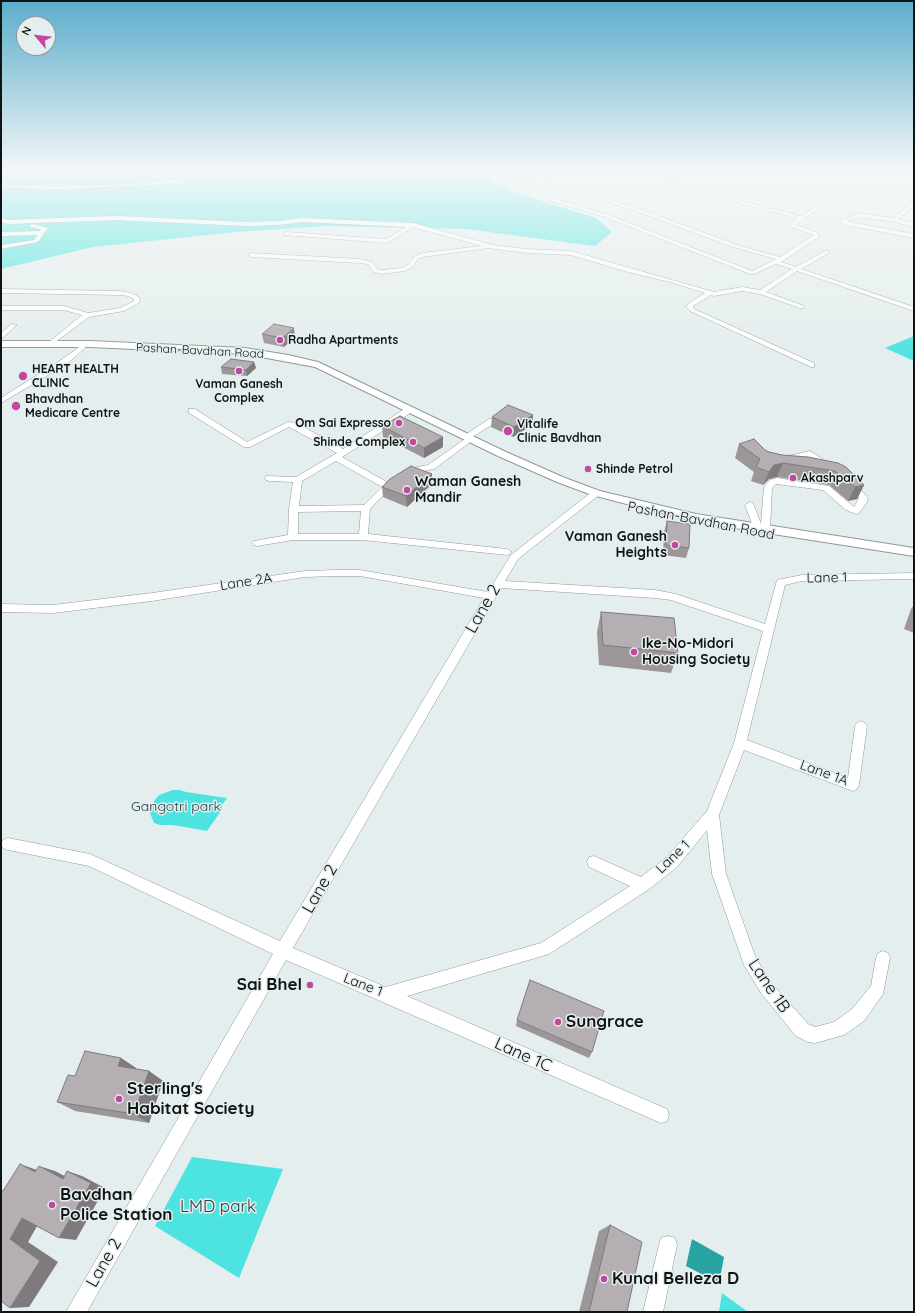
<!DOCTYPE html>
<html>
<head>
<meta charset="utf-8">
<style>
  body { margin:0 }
  #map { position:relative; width:915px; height:1313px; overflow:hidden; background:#e5eeee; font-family:Quicksand,sans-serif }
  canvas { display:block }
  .frame { position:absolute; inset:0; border:2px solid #111414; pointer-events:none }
  .north { position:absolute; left:16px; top:16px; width:40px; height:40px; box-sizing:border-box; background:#e5eeee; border:1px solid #909797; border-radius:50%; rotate:298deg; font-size:11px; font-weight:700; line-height:16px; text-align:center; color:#111414 }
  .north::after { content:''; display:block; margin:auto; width:14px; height:18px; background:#c1489c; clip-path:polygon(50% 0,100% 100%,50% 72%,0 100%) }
</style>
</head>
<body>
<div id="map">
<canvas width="915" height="1313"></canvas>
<div class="frame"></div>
<div class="north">N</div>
</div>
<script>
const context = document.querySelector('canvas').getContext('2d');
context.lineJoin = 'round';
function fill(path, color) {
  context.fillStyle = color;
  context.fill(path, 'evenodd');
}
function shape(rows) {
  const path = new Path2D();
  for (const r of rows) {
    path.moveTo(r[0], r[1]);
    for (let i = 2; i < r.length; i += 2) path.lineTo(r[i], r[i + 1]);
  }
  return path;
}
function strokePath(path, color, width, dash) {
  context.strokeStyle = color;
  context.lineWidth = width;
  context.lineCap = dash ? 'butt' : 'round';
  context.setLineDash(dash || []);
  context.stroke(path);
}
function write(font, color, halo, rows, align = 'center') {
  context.font = font + ' Quicksand,sans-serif';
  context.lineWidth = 3;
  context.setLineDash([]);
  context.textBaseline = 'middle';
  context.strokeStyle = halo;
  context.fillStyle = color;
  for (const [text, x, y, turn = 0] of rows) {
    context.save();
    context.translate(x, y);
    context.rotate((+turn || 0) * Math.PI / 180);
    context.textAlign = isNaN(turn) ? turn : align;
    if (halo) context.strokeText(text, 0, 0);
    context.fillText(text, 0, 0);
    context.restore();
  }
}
fill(shape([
  [1,173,494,173,488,178,513,192,596,218,612,232,595,246,466,229,328,226,236,232,93,247,1,269],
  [914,336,914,361,885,348],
  [173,790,180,790,186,792,227,798,222,805,221,811,207,831,173,825,160,825,154,823,150,813,154,801,159,795],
  [192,1157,283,1169,239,1278,155,1226],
  [722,1293,748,1312,719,1312]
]), '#4de3e0');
fill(shape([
  [692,1239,724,1257,719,1283,686,1266]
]), '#27a3a1');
const minor = shape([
  [481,173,488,173,555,199,609,215,752,271,776,259,733,247,641,213,576,192,540,185,510,174,515,173,543,183,579,190,645,211,737,245,780,257,814,235,791,227,790,226,797,218,664,184,667,178,648,173,659,173,672,176,669,182,800,216,817,206,821,206,821,208,803,219,797,225,818,233,819,237,781,262,796,267,825,251,829,251,829,253,801,269,914,307,914,311,797,271,766,292,804,306,804,308,800,308,760,294,742,291,714,296,711,295,693,306,694,309,814,363,814,367,811,367,690,311,686,307,688,304,705,293,670,282,624,271,571,255,527,253,488,248,423,257,418,259,412,267,405,271,382,274,374,272,368,264,360,263,251,257,248,255,251,253,360,259,372,262,378,270,382,270,402,268,408,265,414,257,422,253,482,246,416,228,413,227,387,243,284,235,283,234,286,232,386,239,406,227,301,222,280,225,245,226,116,220,8,224,1,222,1,218,8,220,116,216,245,222,280,221,301,218,413,223,493,245,527,249,571,251,714,292,742,287,760,290,792,269,776,264,754,274,750,274,605,217,551,201,481,173],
  [737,173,748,173,751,175,749,176,737,173],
  [223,174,234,175,238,180,236,181,231,177,223,176,151,185,58,189,1,187,1,185,58,187,151,183,223,174],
  [914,201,914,206,898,219,914,223,914,227,895,222,860,217,846,221,914,234,914,238,845,225,839,221,860,213,893,218,914,201],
  [32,224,48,228,38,242,1,249,1,245,34,240,38,235,1,236,1,232,40,231,41,229,30,227,30,225,32,224],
  [1,289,120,291,131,293,139,297,140,302,124,311,89,317,50,346,48,345,48,343,82,315,64,310,1,310,1,306,64,306,88,313,120,308,134,301,134,299,128,296,120,295,1,293,1,289],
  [12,324,17,325,1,339,1,333,12,324],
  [86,342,89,344,88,345,67,364,1,403,1,398,61,360,86,342],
  [189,409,195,409,247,442,288,422,297,423,343,449,403,410,409,410,409,414,342,457,387,482,407,469,428,465,465,439,464,437,465,435,489,419,495,419,495,423,469,439,470,441,469,443,434,469,413,473,390,488,370,509,368,534,507,549,512,552,507,555,363,540,293,540,257,546,254,545,252,543,254,541,288,535,289,509,293,482,269,481,266,480,265,478,266,476,296,477,337,453,289,427,250,447,244,447,189,413,189,409],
  [336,461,382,487,364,505,299,506,302,481,336,461],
  [361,511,359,534,298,534,298,512,361,511],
  [810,451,833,466,834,468,833,470,827,470,809,457,782,463,778,460,779,458,810,451],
  [777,478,829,486,854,507,859,498,845,482,849,479,852,480,868,498,867,502,859,513,856,514,846,510,823,490,776,484,772,488,770,529,765,532,760,529,754,529,745,505,750,502,753,503,761,524,764,487,770,480,777,478],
  [596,490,599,491,600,493,599,495,518,559,505,581,655,590,676,594,765,624,777,580,802,575,914,573,914,579,802,581,785,585,747,740,848,778,855,726,857,723,861,721,865,723,867,726,859,785,857,789,853,791,744,750,719,815,726,874,755,956,771,983,808,1024,815,1027,834,1022,852,1009,871,986,876,958,878,953,883,951,888,953,890,958,883,994,864,1021,844,1035,815,1043,808,1042,796,1036,761,993,744,965,712,874,707,830,677,867,648,890,549,954,407,996,667,1109,669,1115,667,1121,661,1123,286,960,87,1312,66,1312,273,954,89,866,8,850,3,848,1,844,3,840,8,838,90,854,280,941,484,598,360,576,337,576,305,577,152,601,53,613,1,612,1,604,53,605,152,593,305,571,337,570,360,570,488,592,511,555,593,491,596,490],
  [501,588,655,598,671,600,763,631,734,743,707,811,667,857,641,877,594,856,589,857,587,862,589,867,630,886,541,943,386,987,293,948,501,588],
  [668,1236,675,1238,677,1245,663,1312,643,1312,659,1245,661,1238,668,1236]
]);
const major = shape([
  [1,341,90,341,245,348,288,355,318,362,506,452,565,478,600,491,696,514,914,548,914,556,696,522,592,495,557,482,498,456,315,367,245,354,90,347,1,347,1,341]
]);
strokePath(minor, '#909898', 1);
strokePath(major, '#909898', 2);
fill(minor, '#fff');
fill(major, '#fff');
fill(shape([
  [262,334,295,337,284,347,264,343],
  [254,362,256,368,247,376,222,374,221,367],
  [533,415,532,425,513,437,491,427,492,417],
  [382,426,443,437,443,447,424,458,383,437],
  [739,444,782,455,808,457,864,485,857,499,848,501,829,485,777,477,769,479,763,485,751,481,754,472,735,458],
  [432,474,432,484,407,507,383,497,382,487],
  [667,521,689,548,686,558,663,555,664,532],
  [914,605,914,633,904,629,911,609],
  [601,612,678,653,671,673,599,665,597,632],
  [517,1020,592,1052,589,1058,516,1026],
  [121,1058,136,1068,136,1069,149,1071,163,1081,149,1123,75,1111,57,1102,75,1076],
  [610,1225,627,1312,579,1312,599,1231]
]), '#9c9699');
fill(shape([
  [294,328,295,337,284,347,282,338],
  [254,362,256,368,247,376,246,370],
  [533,415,532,425,513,437,514,427],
  [443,437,443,447,424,458,424,448],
  [783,463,777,477,769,479,763,485,769,472,774,465],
  [432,474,432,484,407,507,406,496],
  [864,485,857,499,848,501,855,487],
  [121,1058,136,1068,134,1077,118,1066],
  [149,1071,163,1081,149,1123,134,1114],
  [20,1164,37,1170,35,1172],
  [39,1166,55,1171,78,1183,63,1179],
  [67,1171,82,1176,105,1188,76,1240,59,1238],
  [22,1218,40,1221,28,1242,58,1262,29,1307,10,1308,10,1239]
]), '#7f7a7d');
const building = shape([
  [274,324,294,328,282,338,262,334,274,324],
  [231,359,254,362,246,370,221,367,231,359],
  [508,405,533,415,514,427,492,417,508,405],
  [400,416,443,437,424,448,382,426,400,416],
  [754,439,765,450,769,452,782,455,808,457,838,463,846,467,864,485,855,487,835,471,783,463,774,465,769,472,756,467,760,459,739,444,754,439],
  [411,466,432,474,406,496,382,487,390,479,411,466],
  [667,521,690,524,689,548,666,545,667,521],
  [601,612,674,618,678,653,603,645,601,612],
  [530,980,604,1011,592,1052,517,1020,530,980],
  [85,1051,121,1058,118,1066,149,1071,134,1114,57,1102,68,1075,75,1076,85,1051],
  [20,1164,35,1172,39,1166,63,1179,67,1171,91,1183,59,1238,22,1218,10,1239,40,1261,10,1308,1,1301,1,1190,3,1191,20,1164],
  [610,1225,642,1242,627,1312,589,1312,610,1225]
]);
fill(building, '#b5aeb2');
strokePath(building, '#7f7a7d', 1);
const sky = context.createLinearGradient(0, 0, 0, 357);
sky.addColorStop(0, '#5badcc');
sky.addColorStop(0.48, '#f3f7f7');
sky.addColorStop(1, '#f3f7f700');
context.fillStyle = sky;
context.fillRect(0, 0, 915, 357);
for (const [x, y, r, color] of [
  [280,340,4,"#c1489c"],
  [239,371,4,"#c1489c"],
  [23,376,5,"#c1489c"],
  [16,406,5,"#c1489c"],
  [399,423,4,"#c1489c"],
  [508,431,5,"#c1489c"],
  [413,442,4,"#c1489c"],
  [588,469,4,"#c1489c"],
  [793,478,4,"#c1489c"],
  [407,490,4,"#c1489c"],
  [675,545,4,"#c1489c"],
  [634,652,4,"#c1489c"],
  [310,985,4,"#c1489c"],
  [558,1022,4,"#c1489c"],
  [119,1099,4,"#c1489c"],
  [52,1205,4,"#c1489c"],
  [604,1279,4,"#c1489c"]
]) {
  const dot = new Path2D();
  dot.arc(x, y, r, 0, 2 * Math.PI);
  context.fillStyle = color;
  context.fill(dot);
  strokePath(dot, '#e5eeee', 1.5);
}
write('bold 12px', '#111414', '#e5eeee', [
  ["Radha Apartments",288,340],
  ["HEART HEALTH",32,369],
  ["CLINIC",32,383],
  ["Vaman Ganesh",239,384,"center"],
  ["Complex",239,398,"center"],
  ["Bhavdhan",25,399],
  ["Medicare Centre",25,413],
  ["Om Sai Expresso",391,423,"right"],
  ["Vitalife",517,424],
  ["Clinic Bavdhan",517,438],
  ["Shinde Complex",405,442,"right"],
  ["Shinde Petrol",596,469],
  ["Akashparv",801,478]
], 'left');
write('12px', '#111414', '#e5eeee', [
  ["Pashan-Bavdhan Road",200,351,3]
]);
write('bold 14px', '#111414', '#e5eeee', [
  ["Waman Ganesh",415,482],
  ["Mandir",415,498],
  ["Vaman Ganesh",667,537,"right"],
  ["Heights",667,553,"right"],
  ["Ike-No-Midori",642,644],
  ["Housing Society",642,660]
], 'left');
write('14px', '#111414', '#e5eeee', [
  ["Pashan-Bavdhan Road",701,521,11],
  ["Lane 1",827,578,-1],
  ["Lane 2A",246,582,-9],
  ["Lane 1A",824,773,20],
  ["Lane 1",673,857,-44],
  ["Lane 1",363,985,21]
]);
write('14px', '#274140', '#e5eeee', [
  ["Gangotri park",176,807]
]);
write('17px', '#111414', '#e5eeee', [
  ["Lane 2",483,609,-60],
  ["Lane 2",320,889,-60],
  ["Lane 1B",769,986,56],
  ["Lane 1C",523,1055,24],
  ["Lane 2",104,1263,-60]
]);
write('bold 17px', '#111414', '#e5eeee', [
  ["Sai Bhel",302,985,"right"],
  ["Sungrace",566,1022],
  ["Sterling's",127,1089],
  ["Habitat Society",127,1109],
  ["Bavdhan",60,1195],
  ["Police Station",60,1215],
  ["Kunal Belleza D",612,1279]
], 'left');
write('17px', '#274140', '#e5eeee', [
  ["LMD park",218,1207]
]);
</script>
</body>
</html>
